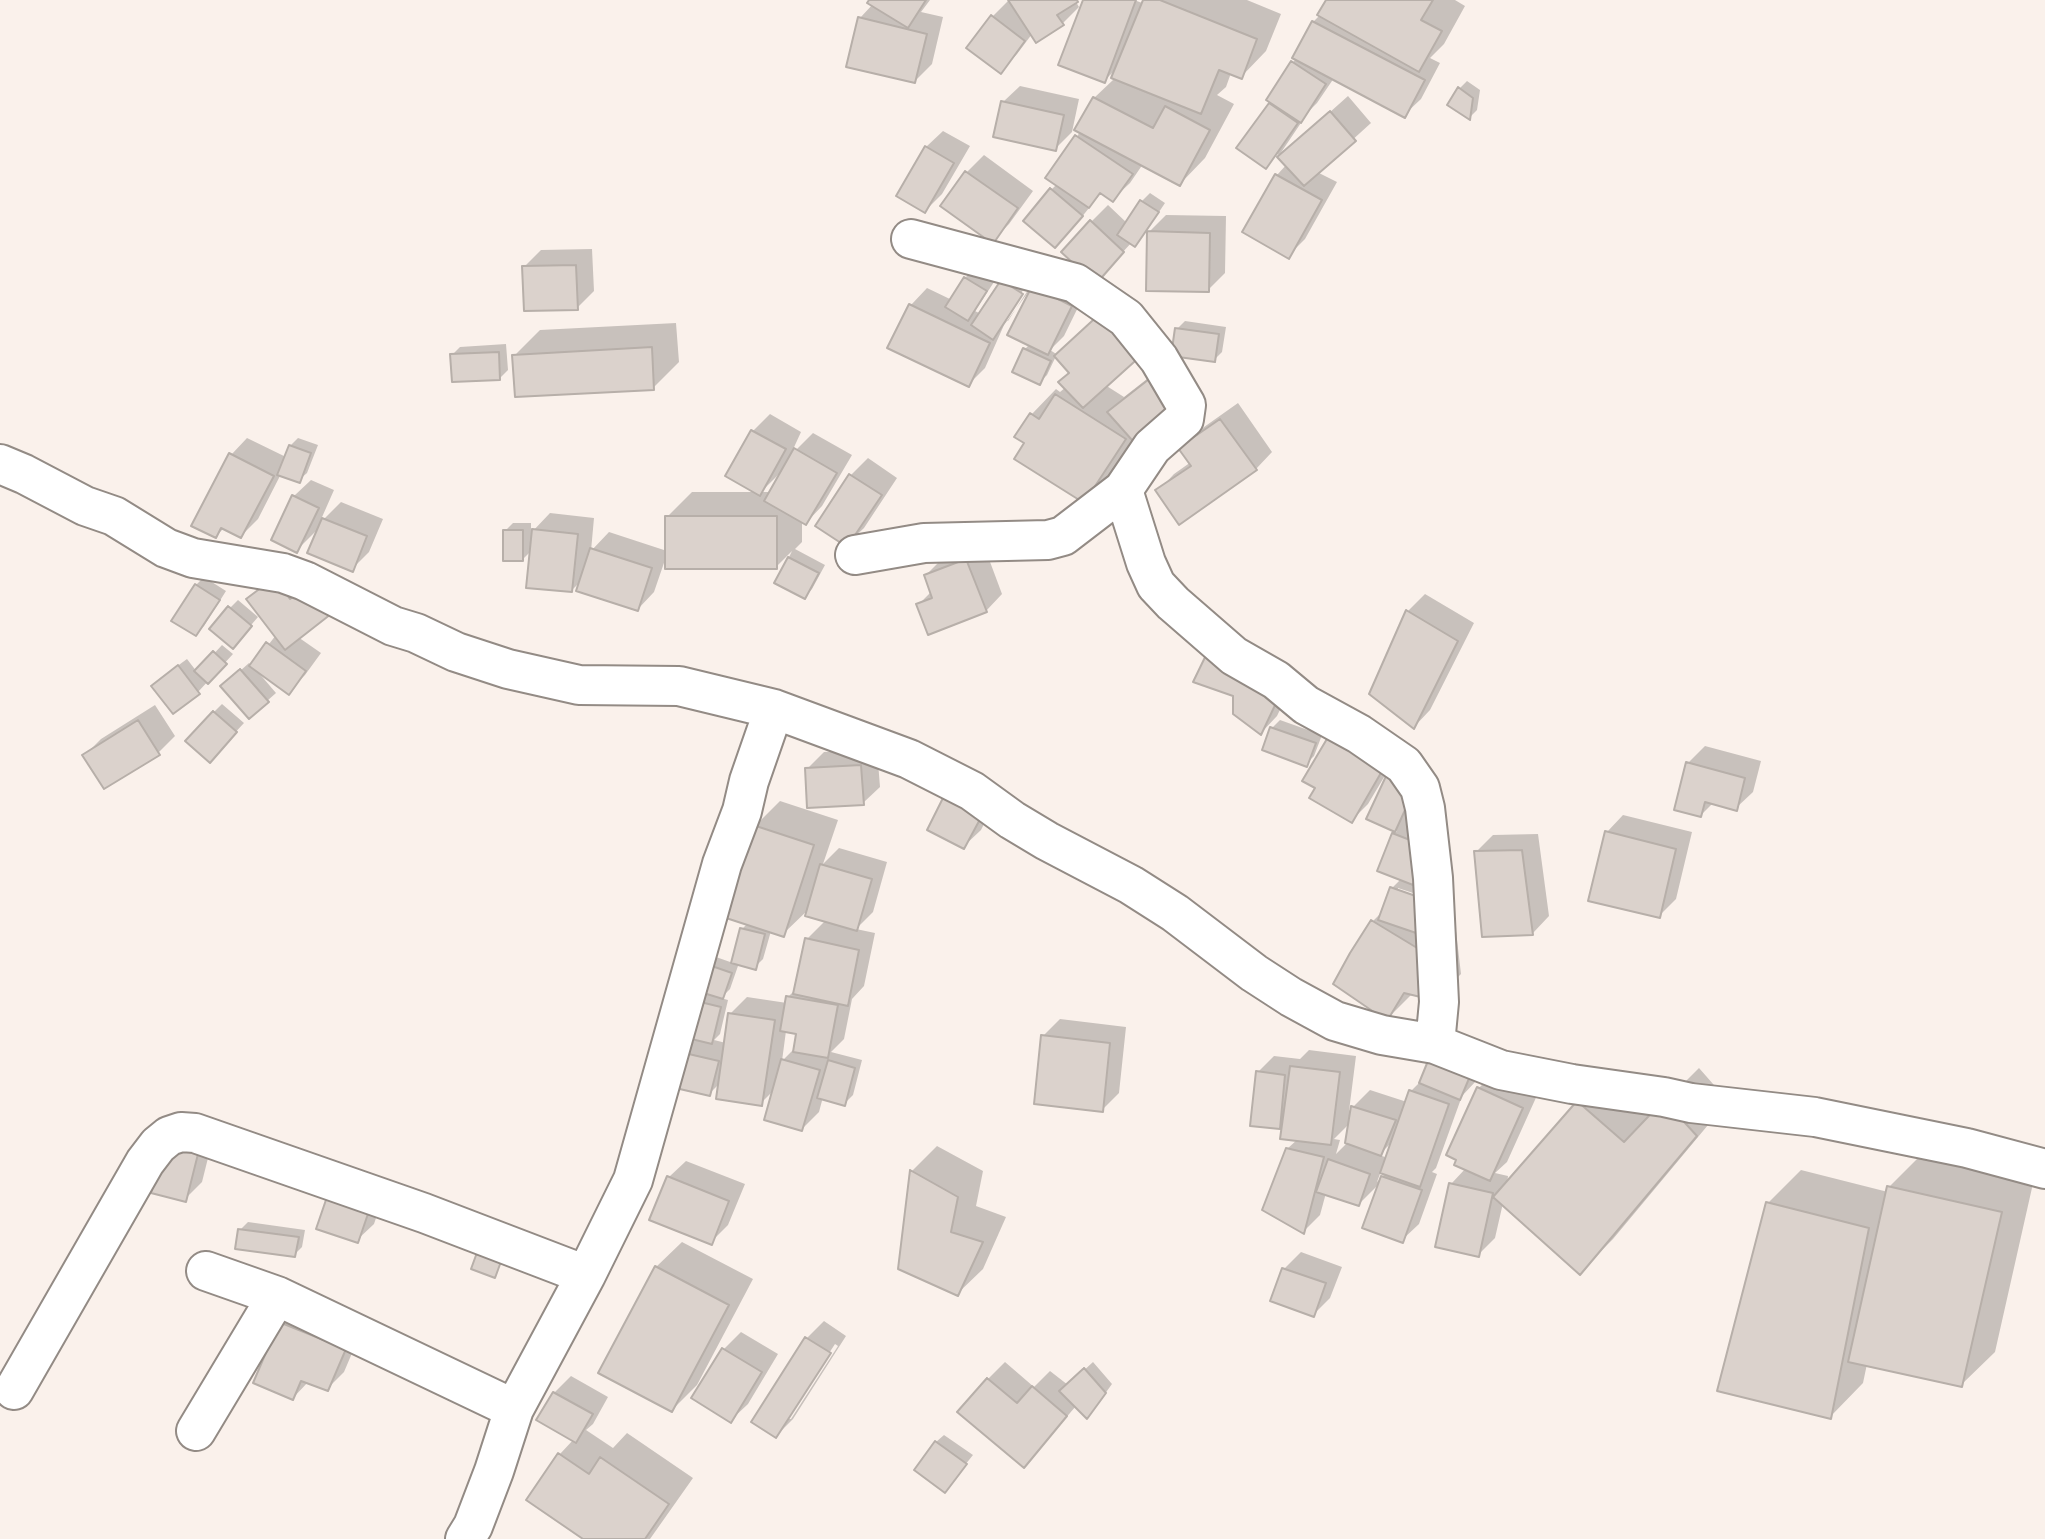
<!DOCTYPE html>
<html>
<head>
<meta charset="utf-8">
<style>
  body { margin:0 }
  canvas { display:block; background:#faf1eb }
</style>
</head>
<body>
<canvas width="2045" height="1539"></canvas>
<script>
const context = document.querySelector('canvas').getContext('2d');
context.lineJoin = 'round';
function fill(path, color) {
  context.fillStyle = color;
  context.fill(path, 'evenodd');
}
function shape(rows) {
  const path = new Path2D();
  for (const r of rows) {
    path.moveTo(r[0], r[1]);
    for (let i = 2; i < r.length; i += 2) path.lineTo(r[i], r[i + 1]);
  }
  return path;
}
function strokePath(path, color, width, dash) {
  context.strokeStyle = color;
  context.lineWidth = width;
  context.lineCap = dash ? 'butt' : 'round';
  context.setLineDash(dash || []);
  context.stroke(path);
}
fill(shape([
  [871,0,930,0,921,12,943,17,932,64,915,81,860,18,873,4],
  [1009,0,1078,0,1076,2,1079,7,1062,24,1032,34,1017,54,1001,71,992,17],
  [1085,0,1134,0,1145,4,1145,0,1247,0,1281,14,1266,51,1241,77,1231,73,1226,87,1217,95,1234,104,1205,158,1180,184,1143,164,1130,183,1113,199,1102,192,1072,229,1055,246,1051,190,1057,184,1094,98,1113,80,1117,68,1104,81],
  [1328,0,1455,0,1465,6,1444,44,1430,58,1440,63,1421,99,1404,115,1334,78,1317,103,1309,111,1280,154,1281,156,1348,96,1371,123,1317,172,1337,182,1305,239,1288,256,1277,175,1287,164,1278,154,1266,166,1239,148,1272,101,1292,63,1297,58,1313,22,1320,15],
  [1467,81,1480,90,1477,110,1470,117,1460,88],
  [1020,86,1079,99,1072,132,1055,149,1003,102],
  [943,131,970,146,942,194,925,211,926,147],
  [984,155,1033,191,1009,224,992,241,943,205,967,172],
  [1150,193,1165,203,1143,236,1135,244,1132,242,1112,264,1091,222,1108,205,1127,223,1142,201],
  [1166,215,1226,216,1225,273,1208,290,1149,232],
  [592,249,594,291,577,308,524,267,541,250],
  [973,270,994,282,975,311,981,314,1003,281,1087,289,1064,336,1050,350,1124,397,1170,361,1133,438,1109,476,1084,501,1026,443,1031,415,1056,389,1060,392,1066,387,1071,372,1056,356,1047,375,1039,383,1025,349,1030,344,1031,292,1029,291,1004,325,985,368,969,384,911,305,927,288,952,300,965,278],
  [1027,284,1030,287,1008,321,1003,321],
  [1185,321,1226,327,1222,352,1214,360,1177,329],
  [676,323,679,362,653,388,514,356,540,330],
  [506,344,508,370,500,378,452,355,460,347],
  [1238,403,1272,452,1256,469,1158,491,1174,474,1191,462,1181,448,1197,432],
  [770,414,801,432,790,456,813,433,852,455,822,506,806,523,802,520,802,542,795,549,825,565,812,589,804,597,777,582,792,551,776,567,666,557,654,592,638,609,583,579,572,590,532,550,523,559,505,531,513,523,531,523,531,533,550,513,594,518,591,551,609,532,667,551,667,517,692,492,757,492,753,431],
  [781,472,771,492,761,492],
  [247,438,286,457,290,446,298,438,318,445,307,473,299,480,281,474,258,519,241,536,225,527,216,536,231,455],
  [868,458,897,478,864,528,847,544,818,525,851,475],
  [311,480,334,490,319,524,341,502,383,519,369,552,352,569,320,527,297,550,294,496],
  [983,543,1002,594,986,611,918,605,932,591,926,575,943,558],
  [326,569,347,596,298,637,321,653,305,675,288,692,258,672,276,693,249,717,231,679,249,663,252,666,276,635,249,600,266,583,308,584],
  [204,577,226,591,204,626,196,634,196,585],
  [1425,594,1474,623,1430,710,1414,727,1371,693,1408,611],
  [238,600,258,617,240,638,230,608],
  [222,645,233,654,198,692,161,678,187,659,197,672],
  [1293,683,1277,716,1261,733,1235,694],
  [222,704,244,723,217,752,214,712],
  [155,705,175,736,158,753,84,756,101,739],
  [1352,711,1405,742,1368,804,1351,821],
  [1280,720,1322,735,1314,756,1306,764,1264,749,1272,728],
  [1705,746,1761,761,1753,792,1736,808,1713,803,1701,815,1688,763],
  [877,749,880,787,863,803,807,769,824,752],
  [1405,758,1431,769,1412,813,1440,902,1398,888,1398,892,1456,931,1461,974,1436,999,1413,993,1387,1019,1373,921,1384,910,1392,888,1401,879,1394,834,1397,831,1369,818],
  [949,791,1000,792,981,830,964,846],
  [780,801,838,820,823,864,839,848,887,862,873,912,856,929,875,933,864,986,852,999,844,1039,831,1052,862,1060,853,1095,845,1103,823,1097,819,1112,802,1129,774,1090,761,1103,720,1083,709,1094,682,1053,697,1038,708,965,716,957,733,963,742,929,748,923,755,826],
  [810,908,826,920,807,939,796,989,788,997,787,1003,747,997,730,1014,726,1043,714,1040,720,1034,728,1000,721,998,730,989,739,963,755,967,763,959,771,931,783,934],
  [786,1031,798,1033,796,1047,782,1061],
  [1623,815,1692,832,1676,899,1659,916,1607,832],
  [1538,834,1549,916,1533,933,1476,852,1493,835],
  [1060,1019,1126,1027,1119,1093,1102,1110,1043,1036],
  [1309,1050,1356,1056,1349,1111,1370,1090,1407,1102,1411,1091,1422,1080,1489,1052,1476,1081,1462,1096,1436,1168,1432,1172,1437,1174,1419,1224,1402,1240,1381,1182,1359,1204,1326,1193,1320,1215,1304,1231,1287,1149,1298,1139,1285,1121,1279,1127,1258,1072,1274,1056,1300,1059],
  [1350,1123,1346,1144,1336,1154,1340,1140,1334,1139],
  [1394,1140,1388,1158,1379,1155],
  [1381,1171,1386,1173,1377,1182],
  [1699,1068,1728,1101,1613,1239,1580,1272,1503,1203,1495,1238,1478,1255,1451,1184,1466,1168,1479,1088,1495,1071,1539,1091,1507,1162,1495,1173,1508,1176,1507,1185,1578,1102,1612,1069,1657,1110],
  [213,1138,202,1182,185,1199,164,1147],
  [937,1146,983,1171,976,1206,1006,1217,983,1269,957,1294,912,1171],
  [1922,1154,2034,1179,1995,1352,1961,1385,1867,1364,1863,1383,1830,1417,1768,1203,1801,1170,1888,1192,1889,1187],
  [686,1161,745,1184,728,1225,711,1242,669,1177],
  [385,1191,374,1224,357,1240,319,1228],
  [248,1222,305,1230,302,1247,294,1255,240,1230],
  [682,1242,753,1279,697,1385,672,1410,656,1267],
  [1301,1252,1342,1267,1330,1298,1313,1315,1272,1300,1284,1269],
  [298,1306,361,1332,344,1372,327,1389,309,1381,293,1398,281,1323],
  [824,1321,846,1336,793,1419,776,1436,807,1338],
  [835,1344,838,1346,791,1419,786,1419],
  [741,1332,778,1354,748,1404,731,1420,694,1398,724,1349],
  [1005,1362,1034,1387,1050,1371,1068,1385,1093,1362,1112,1384,1094,1409,1076,1406,1040,1448,988,1379],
  [571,1376,608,1397,593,1424,586,1430,613,1448,627,1433,693,1478,650,1539,587,1539,560,1454,574,1439,554,1393],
  [944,1435,973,1455,945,1490,936,1442]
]), '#0003');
const building = shape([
  [869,0,926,0,908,28,867,3,869,0],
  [1008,0,1077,0,1078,2,1057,15,1064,25,1036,43,1008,0],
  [1083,0,1136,0,1105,83,1058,65,1083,0],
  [1143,0,1160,0,1257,39,1242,79,1219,70,1201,114,1111,78,1143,0],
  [1326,0,1433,0,1421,20,1442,31,1419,72,1317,15,1326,0],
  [991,15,1025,41,1001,74,966,48,991,15],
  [858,17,927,34,915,83,846,67,858,17],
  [1312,21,1425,80,1405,118,1292,58,1312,21],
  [1291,61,1326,84,1301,123,1266,100,1291,61],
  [1458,87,1473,98,1470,120,1447,105,1458,87],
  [1093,97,1153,128,1165,106,1210,130,1180,186,1074,130,1093,97],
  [1001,101,1064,115,1056,151,993,137,1001,101],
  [1269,103,1298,123,1266,169,1236,148,1269,103],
  [1330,111,1356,141,1304,186,1277,157,1330,111],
  [1075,135,1133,174,1113,202,1100,193,1089,208,1045,178,1075,135],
  [925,146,954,163,925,213,896,196,925,146],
  [965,171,1018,208,993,244,940,206,965,171],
  [1275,174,1322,200,1289,259,1242,232,1275,174],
  [1050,188,1083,216,1055,248,1023,221,1050,188],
  [1140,200,1159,212,1135,247,1117,235,1140,200],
  [1090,220,1124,252,1096,284,1061,252,1090,220],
  [1147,231,1210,233,1209,292,1146,291,1147,231],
  [576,265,578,310,524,311,522,266,576,265],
  [964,277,987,291,968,321,945,307,964,277],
  [1001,280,1023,294,993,340,971,325,1001,280],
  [1032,286,1072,306,1048,355,1007,335,1032,286],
  [909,304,990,343,969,387,887,348,909,304],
  [1104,310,1144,353,1083,408,1058,382,1069,373,1054,356,1104,310],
  [1175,328,1219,334,1215,362,1171,356,1175,328],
  [652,347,654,390,515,397,512,355,652,347],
  [1023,348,1051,361,1040,385,1012,372,1023,348],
  [499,352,500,380,452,382,450,354,499,352],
  [1153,376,1184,411,1140,449,1107,412,1153,376],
  [1055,394,1126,439,1084,503,1014,459,1024,443,1014,437,1030,413,1039,419,1055,394],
  [1220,419,1257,470,1179,525,1155,490,1191,466,1178,448,1220,419],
  [751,430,786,449,760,496,725,476,751,430],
  [289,445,311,453,300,483,277,475,289,445],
  [794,448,837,473,806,525,764,501,794,448],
  [229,453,274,476,241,538,221,528,216,538,191,526,229,453],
  [849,474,882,495,847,547,815,526,849,474],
  [292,495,319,508,297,553,271,540,292,495],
  [665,516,777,516,777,569,665,569,665,516],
  [322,518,367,536,353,572,307,553,322,518],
  [532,529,578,534,572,592,526,588,532,529],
  [503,530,523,530,523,561,503,561,503,530],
  [590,548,652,568,638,611,576,591,590,548],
  [788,557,819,573,805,599,774,583,788,557],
  [966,559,987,612,928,635,916,604,932,598,924,575,966,559],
  [274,578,290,599,309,585,331,614,285,650,246,599,274,578],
  [195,584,220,600,196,636,171,621,195,584],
  [228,606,252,626,233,649,209,629,228,606],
  [1406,610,1458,641,1414,729,1369,694,1406,610],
  [266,642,306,671,289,695,249,666,266,642],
  [1209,649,1277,701,1261,735,1233,714,1233,696,1193,682,1209,649],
  [213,651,227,664,208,684,194,671,213,651],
  [178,665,200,694,173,714,151,686,178,665],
  [240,669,269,702,249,719,220,686,240,669],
  [213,711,237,732,210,763,185,741,213,711],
  [138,720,160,755,104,789,82,755,138,720],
  [1270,727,1316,743,1307,767,1262,750,1270,727],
  [1334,727,1389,759,1352,823,1309,798,1315,788,1302,781,1334,727],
  [1686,762,1745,778,1737,811,1705,802,1701,817,1674,810,1686,762],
  [861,765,864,805,807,808,805,768,861,765],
  [1387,774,1416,786,1395,832,1366,819,1387,774],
  [947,790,985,810,964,849,927,830,947,790],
  [753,825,814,845,784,937,723,917,753,825],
  [1605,831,1676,849,1660,918,1588,901,1605,831],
  [1392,833,1428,847,1413,885,1377,871,1392,833],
  [1522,850,1533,935,1482,937,1474,851,1522,850],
  [820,864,872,879,857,931,805,916,820,864],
  [1390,887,1430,901,1419,934,1378,920,1390,887],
  [1371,920,1432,957,1437,1001,1404,993,1387,1021,1333,984,1350,953,1371,920],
  [740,928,765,934,756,970,731,963,740,928],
  [805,938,859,950,848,1006,793,994,805,938],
  [706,964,732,973,723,999,697,991,706,964],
  [786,996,838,1005,828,1058,793,1052,796,1034,780,1031,786,996],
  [692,1000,721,1007,712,1044,683,1037,692,1000],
  [728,1013,775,1020,762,1106,716,1099,728,1013],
  [1041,1035,1110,1043,1103,1112,1034,1104,1041,1035],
  [1432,1051,1473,1069,1460,1100,1419,1083,1432,1051],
  [680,1052,719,1061,710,1096,671,1087,680,1052],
  [781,1059,820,1070,802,1131,764,1120,781,1059],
  [828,1060,855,1068,845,1106,817,1098,828,1060],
  [1290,1066,1340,1072,1331,1145,1280,1139,1290,1066],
  [1256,1071,1285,1075,1280,1129,1250,1126,1256,1071],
  [1477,1087,1523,1108,1490,1181,1454,1165,1456,1160,1446,1155,1477,1087],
  [1409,1090,1449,1104,1420,1187,1380,1173,1409,1090],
  [1664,1100,1697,1136,1580,1275,1493,1197,1577,1101,1624,1142,1664,1100],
  [1351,1106,1396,1120,1381,1156,1345,1143,1351,1106],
  [163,1146,198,1154,186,1202,151,1193,163,1146],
  [1286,1148,1324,1157,1304,1234,1262,1210,1286,1148],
  [1328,1159,1370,1174,1359,1206,1316,1192,1328,1159],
  [910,1170,958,1197,951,1232,983,1242,958,1296,898,1269,910,1170],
  [667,1176,729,1201,712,1245,649,1220,667,1176],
  [1381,1176,1422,1190,1403,1243,1362,1228,1381,1176],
  [1449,1183,1493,1193,1479,1257,1435,1247,1449,1183],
  [1887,1186,2002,1212,1962,1387,1848,1362,1887,1186],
  [328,1194,370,1208,358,1243,316,1229,328,1194],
  [1766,1202,1869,1228,1831,1419,1717,1391,1766,1202],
  [238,1229,299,1237,295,1257,235,1249,238,1229],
  [479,1247,503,1256,495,1278,471,1269,479,1247],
  [655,1266,729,1305,672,1412,598,1373,655,1266],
  [1282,1268,1326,1283,1314,1317,1270,1301,1282,1268],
  [279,1322,346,1349,328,1391,301,1381,293,1400,253,1383,279,1322],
  [805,1337,831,1353,776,1438,751,1422,805,1337],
  [722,1348,762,1372,731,1423,691,1398,722,1348],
  [1084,1368,1106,1393,1087,1419,1059,1391,1084,1368],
  [987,1378,1017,1403,1032,1386,1067,1416,1024,1468,957,1412,987,1378],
  [553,1392,593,1414,576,1443,536,1420,553,1392],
  [935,1441,967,1464,945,1493,914,1470,935,1441],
  [558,1453,589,1474,600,1457,669,1504,645,1539,583,1539,526,1500,558,1453]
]);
fill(building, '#dbd2cc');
strokePath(building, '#b7afa9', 2);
const street = shape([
  [911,239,1075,283,1126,318,1159,359,1186,405,1184,419,1152,447,1123,490,1146,563,1156,585,1173,603,1234,656,1276,680,1306,705,1359,734,1404,765,1420,788,1425,808,1433,878,1439,1002,1435,1044],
  [0,464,24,474,85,506,114,516,166,548,193,558,283,573,305,581,393,626,416,633,456,652,508,669,579,685,679,686,774,709,909,759,972,791,1012,820,1047,841,1131,885,1175,913,1254,973,1291,997,1335,1021,1382,1035,1435,1044,1501,1070,1572,1084,1664,1097,1691,1103,1815,1117,1967,1148,2045,1169],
  [855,555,924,543,1048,540,1063,536,1123,490],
  [206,1271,277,1296,514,1409],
  [14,1390,145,1162,158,1145,169,1136,181,1132,195,1133,424,1213,586,1275],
  [196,1431,277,1296],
  [465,1539,473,1526,494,1471,514,1409,586,1275,633,1180,722,864,742,811,749,781,774,709]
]);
strokePath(street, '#938b85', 42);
strokePath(street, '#fff', 38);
</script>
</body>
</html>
